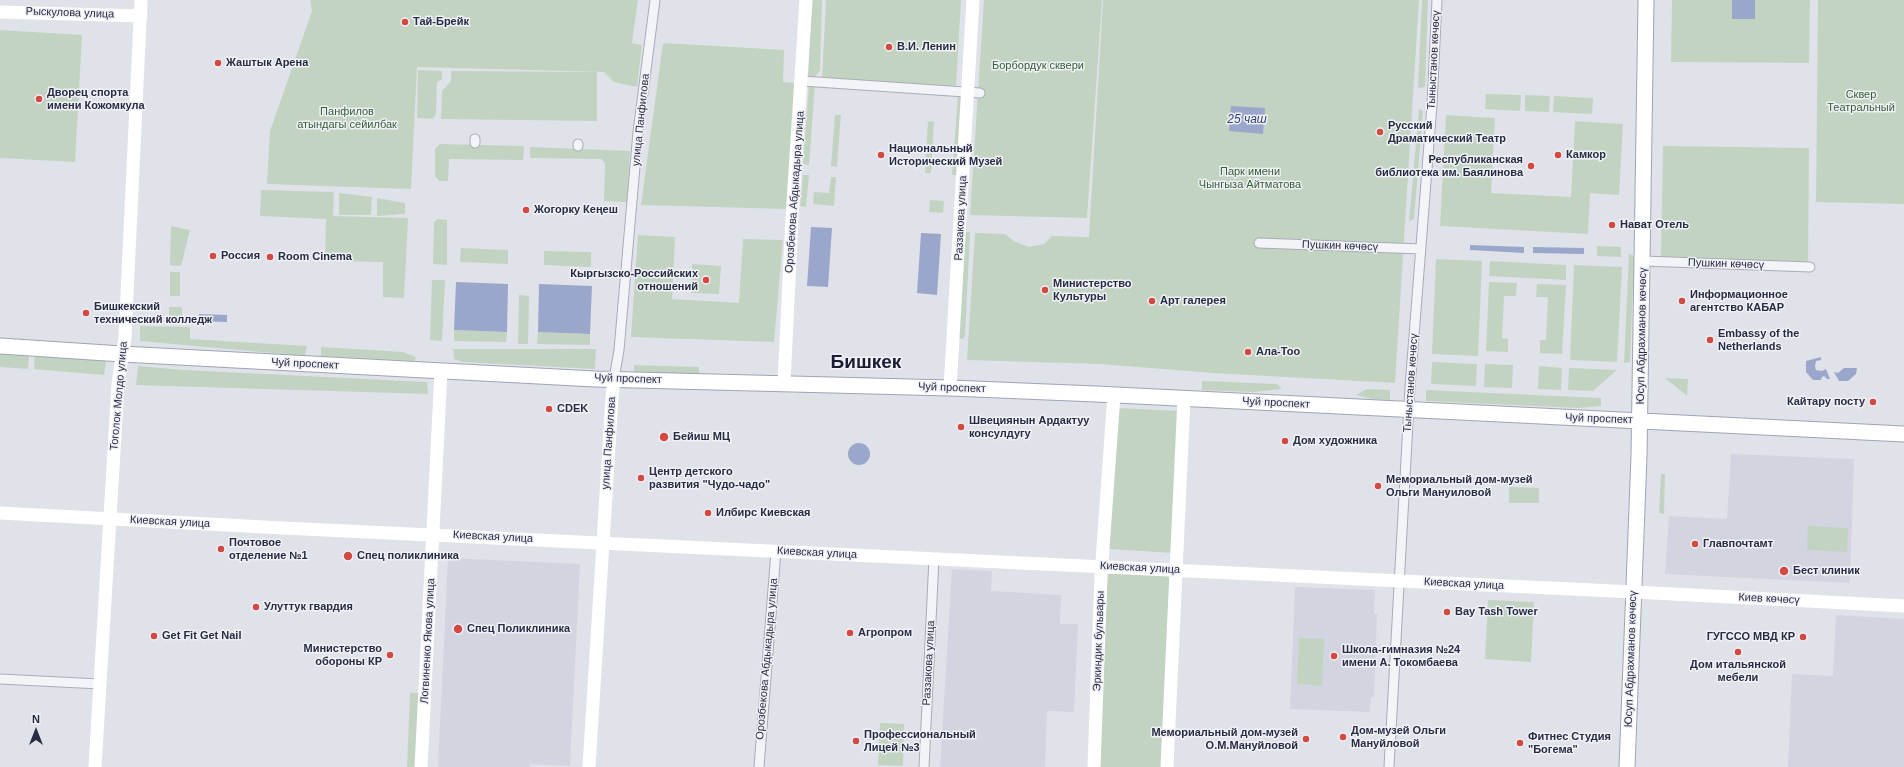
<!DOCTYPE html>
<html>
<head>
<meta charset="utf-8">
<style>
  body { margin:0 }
  #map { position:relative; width:1904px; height:767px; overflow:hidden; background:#e0e2ea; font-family:Helvetica,sans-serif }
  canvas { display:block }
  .north { position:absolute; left:16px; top:711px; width:40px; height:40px; -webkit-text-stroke:3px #f0f1f7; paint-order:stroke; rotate:0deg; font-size:11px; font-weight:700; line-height:16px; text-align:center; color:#282c42 }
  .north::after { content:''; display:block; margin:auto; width:14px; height:18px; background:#282c42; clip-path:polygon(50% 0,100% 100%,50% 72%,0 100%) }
</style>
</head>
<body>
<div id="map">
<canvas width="1904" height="767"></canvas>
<div class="north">N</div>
</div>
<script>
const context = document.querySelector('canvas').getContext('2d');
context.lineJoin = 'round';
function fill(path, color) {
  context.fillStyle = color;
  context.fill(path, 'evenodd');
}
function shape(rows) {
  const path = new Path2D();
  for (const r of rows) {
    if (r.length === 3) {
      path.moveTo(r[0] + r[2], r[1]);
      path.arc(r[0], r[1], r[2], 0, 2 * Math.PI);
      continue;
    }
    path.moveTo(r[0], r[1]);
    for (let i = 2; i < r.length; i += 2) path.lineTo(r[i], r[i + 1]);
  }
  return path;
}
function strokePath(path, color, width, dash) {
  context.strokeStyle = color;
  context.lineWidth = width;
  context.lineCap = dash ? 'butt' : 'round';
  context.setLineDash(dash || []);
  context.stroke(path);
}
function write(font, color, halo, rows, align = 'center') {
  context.font = font + ' Helvetica,sans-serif';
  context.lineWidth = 3;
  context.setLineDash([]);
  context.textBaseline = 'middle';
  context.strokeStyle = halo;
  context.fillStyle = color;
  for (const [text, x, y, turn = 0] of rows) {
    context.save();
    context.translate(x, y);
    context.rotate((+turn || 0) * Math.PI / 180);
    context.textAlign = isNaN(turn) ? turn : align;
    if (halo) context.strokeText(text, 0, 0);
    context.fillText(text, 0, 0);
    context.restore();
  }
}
fill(shape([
  [1731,454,1854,459,1850,583,1665,574,1669,516,1727,519],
  [448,558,580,564,570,766,530,764,530,767,438,767],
  [952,569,992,571,991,591,1061,595,1060,624,1078,624,1074,712,1047,711,1045,767,940,767],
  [1295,587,1375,590,1374,614,1377,614,1374,697,1371,698,1370,712,1290,709],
  [1836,615,1904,619,1904,767,1788,767,1792,674,1833,676]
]), '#d2d4df');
fill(shape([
  [310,0,638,0,632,43,642,45,637,87,614,82,604,72,417,67,411,189,267,184,270,131,312,11],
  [812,0,822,0,820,70,815,77,808,77],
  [826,0,961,0,956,86,822,79],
  [984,0,1102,0,1087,218,970,215],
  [1103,0,1419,0,1395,383,1213,373,1100,364,967,360,975,233,1005,234,1014,241,1029,247,1044,244,1052,236,1089,237],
  [1422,0,1428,0,1425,87,1418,88],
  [1672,0,1810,0,1809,63,1671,62],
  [1818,0,1904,0,1904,204,1816,202],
  [0,30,82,35,75,162,0,158],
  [663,43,784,50,783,82,797,83,787,209,641,205],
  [418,70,442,71,442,79,437,82,436,114,433,119,417,118],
  [451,71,597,72,597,121,441,119,442,91,451,81],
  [809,84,815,85,809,165,803,164],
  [1486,94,1521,95,1520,111,1485,109],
  [958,95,963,95,958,175,952,175],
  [1525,95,1550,96,1549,112,1525,111],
  [1554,96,1593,98,1592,114,1553,112],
  [1419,109,1423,111,1414,219,1409,221],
  [835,115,841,115,837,167,831,166],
  [1446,115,1495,118,1491,193,1571,197,1575,121,1623,124,1619,195,1590,193,1588,234,1440,226],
  [928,121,934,122,931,173,925,173],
  [440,144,524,146,523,160,449,159,448,181,439,181,435,176,435,149],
  [1663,146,1809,148,1808,266,1661,259],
  [530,147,630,151,627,202,604,201,605,163,601,159,530,158],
  [803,175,809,175,806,207,800,206],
  [831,177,836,177,834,206,813,204,814,192,829,193],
  [261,190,334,192,333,216,408,218,404,298,383,297,383,262,325,261,326,219,260,216],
  [339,193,372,197,371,215,339,215],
  [377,198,405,203,405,214,377,216],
  [930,200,944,201,943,213,929,212],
  [438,219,447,220,447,265,433,264,434,222],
  [171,226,190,230,181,266,170,265],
  [963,232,970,232,965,336,963,339,957,338],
  [638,235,675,237,672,299,739,303,743,239,783,240,774,342,631,337],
  [1597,246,1621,247,1621,257,1597,256],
  [461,248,508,250,508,264,460,262],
  [544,251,591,252,591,267,544,265],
  [1629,254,1634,256,1630,362,1624,363],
  [1436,259,1482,261,1478,356,1432,354],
  [1490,261,1566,265,1566,280,1489,276],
  [692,264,721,266,719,294,691,293],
  [1574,265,1622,267,1617,362,1570,360],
  [170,272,180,272,180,296,170,296],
  [432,280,445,280,442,341,430,340],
  [1489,282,1517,283,1516,296,1504,296,1502,338,1508,339,1508,352,1486,351],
  [1537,284,1566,285,1562,354,1540,353,1540,340,1546,340,1548,297,1536,297],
  [519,295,529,296,528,344,518,344],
  [169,307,182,307,182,321,169,321],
  [140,326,190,327,190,339,307,346,305,356,140,341],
  [454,330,507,332,506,342,454,341],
  [538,332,590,334,590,345,537,344],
  [321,347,403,352,416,357,414,361,321,356],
  [453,349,596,349,595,369,462,362,454,359],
  [0,353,29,355,28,369,0,367],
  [35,356,106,361,104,375,34,369],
  [1432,362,1477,364,1476,386,1431,384],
  [1485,364,1513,365,1512,388,1484,387],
  [634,365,699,367,699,377,634,375],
  [138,366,184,370,427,382,428,394,136,385],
  [1539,366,1562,368,1561,390,1538,389],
  [1569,368,1617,370,1593,391,1568,390],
  [1665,378,1688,379,1687,396],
  [1202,381,1277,384,1282,389,1253,392,1202,390],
  [1367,389,1390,390,1390,400,1372,399,1356,395],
  [1426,390,1601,398,1601,406,1578,408,1426,401],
  [1117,408,1180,411,1173,553,1109,549],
  [1661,474,1665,474,1664,514,1659,513],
  [1509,487,1539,488,1539,503,1509,503],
  [1808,526,1848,528,1847,552,1807,550],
  [1108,569,1172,572,1162,767,1098,767],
  [1488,600,1534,602,1531,662,1485,659],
  [1299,638,1324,639,1322,686,1297,684],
  [410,693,419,693,415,767,407,767],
  [880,723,904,724,903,766,878,765]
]), '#c2d4c1');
fill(shape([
  [1732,0,1755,0,1755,19,1732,19],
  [1231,106,1265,108,1263,134,1229,131],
  [811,227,832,228,828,287,807,286],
  [921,233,941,234,937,295,917,293],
  [1470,245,1524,247,1524,253,1470,250],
  [1533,247,1584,248,1584,254,1533,253],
  [456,282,508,284,507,332,454,330],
  [539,284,592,286,590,334,538,332],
  [199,314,227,315,227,322,198,321],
  [1821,357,1821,360,1816,361,1815,366,1816,370,1822,371,1826,369,1830,379,1827,379,1824,376,1822,377,1821,380,1813,380,1806,372,1806,361],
  [1844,368,1857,368,1856,374,1848,381,1839,381,1834,372,1838,373],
  [859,454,11]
]), '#9aa7cb');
const street = shape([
  [802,81,980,93],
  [475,143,475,139],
  [578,144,578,146],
  [1259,243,1421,249],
  [1643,261,1810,267],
  [614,379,619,350,638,132,655,0],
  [0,679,100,684],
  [759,767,776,551],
  [924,767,934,558],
  [1389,767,1410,387,1432,105,1437,0]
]);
const primary = shape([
  [0,346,122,354,595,379,950,388,1096,394,1904,434],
  [1627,767,1639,456,1646,0]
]);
strokePath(street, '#a9abb8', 11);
strokePath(primary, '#9fa3b6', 17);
strokePath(street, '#f3f4f8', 9);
strokePath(shape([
  [0,12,141,16],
  [784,383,792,218,806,0],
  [950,388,973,0],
  [0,513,283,528,1634,592,1904,606],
  [95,767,118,384,125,337,141,0],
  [421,767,441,371],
  [589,767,612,398,614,379],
  [1094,767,1101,575,1114,395],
  [1167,767,1184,398]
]), '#fff', 13);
strokePath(primary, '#fff', 15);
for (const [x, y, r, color] of [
  [405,22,4,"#d34941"],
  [889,47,4,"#d34941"],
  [218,63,4,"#d34941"],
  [39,99,4,"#d34941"],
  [1380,132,4,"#d34941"],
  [881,155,4,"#d34941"],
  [1558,155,4,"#d34941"],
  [1531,166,4,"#d34941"],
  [526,210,4,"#d34941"],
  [1612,225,4,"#d34941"],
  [213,256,4,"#d34941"],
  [270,257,4,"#d34941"],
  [706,280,4,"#d34941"],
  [1045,290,4,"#d34941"],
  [1152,301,4,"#d34941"],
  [1682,301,4,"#d34941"],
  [86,313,4,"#d34941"],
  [1710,340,4,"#d34941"],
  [1248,352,4,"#d34941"],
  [1873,402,4,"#d34941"],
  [549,409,4,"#d34941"],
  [961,427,4,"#d34941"],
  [664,437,5,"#d34941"],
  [1285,441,4,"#d34941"],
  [641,478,4,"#d34941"],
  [1378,486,4,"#d34941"],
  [708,513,4,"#d34941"],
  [1695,544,4,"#d34941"],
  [221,549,4,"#d34941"],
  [348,556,5,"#d34941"],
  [1784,571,5,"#d34941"],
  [256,607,4,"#d34941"],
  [1447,612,4,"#d34941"],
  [458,629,5,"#d34941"],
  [850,633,4,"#d34941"],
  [154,636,4,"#d34941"],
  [1803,637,4,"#d34941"],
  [1738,652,4,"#d34941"],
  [390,655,4,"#d34941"],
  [1334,656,4,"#d34941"],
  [1343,737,4,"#d34941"],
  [1306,739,4,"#d34941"],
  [856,741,4,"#d34941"],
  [1520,743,4,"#d34941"]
]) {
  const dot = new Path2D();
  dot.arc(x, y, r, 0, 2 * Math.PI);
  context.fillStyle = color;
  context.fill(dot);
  strokePath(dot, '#f0f1f7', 1.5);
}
write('11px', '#282c42', '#f0f1f7', [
  ["Рыскулова улица",70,13,2],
  ["Тыныстанов көчөсү",1434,60,-87],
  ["улица Панфилова",641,120,-84],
  ["Орозбекова Абдыкадыра улица",795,192,-86],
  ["Раззакова улица",961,218,-87],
  ["Пушкин көчөсү",1340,246,2],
  ["Пушкин көчөсү",1726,264,2],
  ["Юсуп Абдрахманов көчөсү",1642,336,-89],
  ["Чуй проспект",305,364,3],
  ["Чуй проспект",628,379,2],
  ["Тыныстанов көчөсү",1411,383,-86],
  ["Чуй проспект",952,388,2],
  ["Тоголок Молдо улица",119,396,-85],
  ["Чуй проспект",1276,403,3],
  ["Чуй проспект",1599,419,2],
  ["улица Панфилова",609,443,-86],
  ["Киевская улица",170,522,3],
  ["Киевская улица",493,537,3],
  ["Киевская улица",817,553,3],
  ["Киевская улица",1140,568,3],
  ["Киевская улица",1464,584,3],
  ["Киев көчөсү",1769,599,3],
  ["Логвиненко Якова улица",428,641,-87],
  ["Эркиндик бульвары",1099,641,-88],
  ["Орозбекова Абдыкадыра улица",767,659,-85],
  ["Юсуп Абдрахманов көчөсү",1631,659,-88],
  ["Раззакова улица",929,663,-87]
]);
write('bold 11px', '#282c42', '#f0f1f7', [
  ["Тай-Брейк",413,22],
  ["В.И. Ленин",897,47],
  ["Жаштык Арена",226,63],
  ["Дворец спорта",47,93],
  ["имени Кожомкула",47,106],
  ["Русский",1388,126],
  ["Драматический Театр",1388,139],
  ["Национальный",889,149],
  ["Исторический Музей",889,162],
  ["Камкор",1566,155],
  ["Республиканская",1523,160,"right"],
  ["библиотека им. Баялинова",1523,173,"right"],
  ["Жогорку Кеңеш",534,210],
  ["Нават Отель",1620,225],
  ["Россия",221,256],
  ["Room Cinema",278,257],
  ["Кыргызско-Российских",698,274,"right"],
  ["отношений",698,287,"right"],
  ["Министерство",1053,284],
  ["Культуры",1053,297],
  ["Информационное",1690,295],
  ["агентство КАБАР",1690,308],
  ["Арт галерея",1160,301],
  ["Бишкекский",94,307],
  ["технический колледж",94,320],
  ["Embassy of the",1718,334],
  ["Netherlands",1718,347],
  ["Ала-Тоо",1256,352],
  ["Кайтару посту",1865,402,"right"],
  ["CDEK",557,409],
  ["Швециянын Ардактуу",969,421],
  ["консулдугу",969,434],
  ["Бейиш МЦ",673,437],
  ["Дом художника",1293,441],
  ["Центр детского",649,472],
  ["развития \"Чудо-чадо\"",649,485],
  ["Мемориальный дом-музей",1386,480],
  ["Ольги Мануиловой",1386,493],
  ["Илбирс Киевская",716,513],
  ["Почтовое",229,543],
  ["отделение №1",229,556],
  ["Главпочтамт",1703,544],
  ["Спец поликлиника",357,556],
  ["Бест клиник",1793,571],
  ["Улуттук гвардия",264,607],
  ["Bay Tash Tower",1455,612],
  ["Спец Поликлиника",467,629],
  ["Агропром",858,633],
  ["Get Fit Get Nail",162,636],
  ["ГУГССО МВД КР",1795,637,"right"],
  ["Министерство",382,649,"right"],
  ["обороны КР",382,662,"right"],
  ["Школа-гимназия №24",1342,650],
  ["имени А. Токомбаева",1342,663],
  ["Дом итальянской",1738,665,"center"],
  ["мебели",1738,678,"center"],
  ["Дом-музей Ольги",1351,731],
  ["Мануйловой",1351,744],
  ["Мемориальный дом-музей",1298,733,"right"],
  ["О.М.Мануйловой",1298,746,"right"],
  ["Профессиональный",864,735],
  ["Лицей №3",864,748],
  ["Фитнес Студия",1528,737],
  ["\"Богема\"",1528,750]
], 'left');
write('11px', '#355e36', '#f0f1f7', [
  ["Борбордук сквери",1038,66],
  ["Сквер",1861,95],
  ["Театральный",1861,108],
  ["Панфилов",347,112],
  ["атындагы сейилбак",347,125],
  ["Парк имени",1250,172],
  ["Чынгыза Айтматова",1250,185]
]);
write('italic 12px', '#314177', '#f0f1f7', [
  ["25 чаш",1247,120]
]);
write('bold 19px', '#1a1d32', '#f0f1f7', [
  ["Бишкек",866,363]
]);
</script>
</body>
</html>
